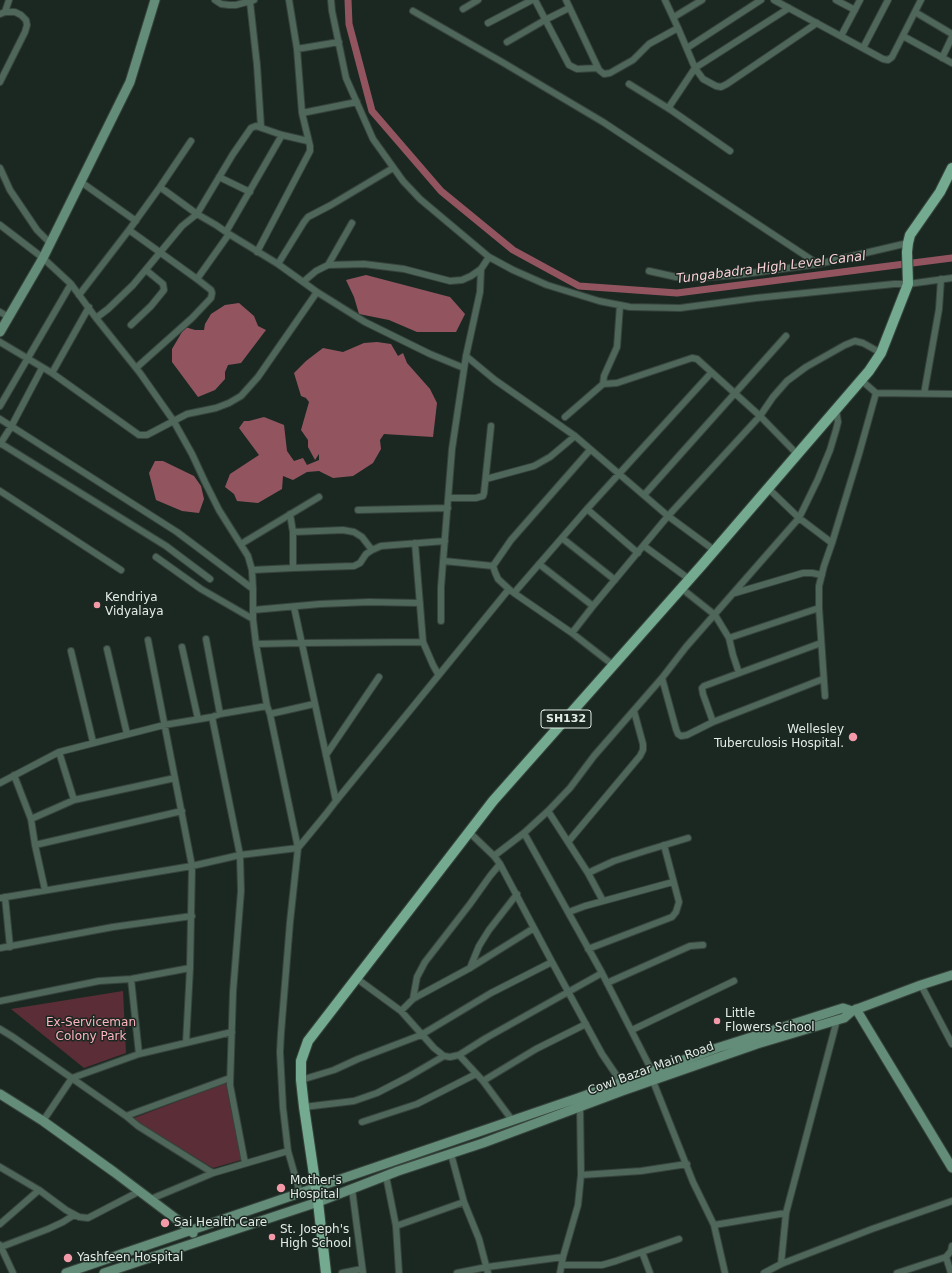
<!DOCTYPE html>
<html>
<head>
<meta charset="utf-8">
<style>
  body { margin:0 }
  canvas { display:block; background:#1b2822 }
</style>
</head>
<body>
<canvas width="952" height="1273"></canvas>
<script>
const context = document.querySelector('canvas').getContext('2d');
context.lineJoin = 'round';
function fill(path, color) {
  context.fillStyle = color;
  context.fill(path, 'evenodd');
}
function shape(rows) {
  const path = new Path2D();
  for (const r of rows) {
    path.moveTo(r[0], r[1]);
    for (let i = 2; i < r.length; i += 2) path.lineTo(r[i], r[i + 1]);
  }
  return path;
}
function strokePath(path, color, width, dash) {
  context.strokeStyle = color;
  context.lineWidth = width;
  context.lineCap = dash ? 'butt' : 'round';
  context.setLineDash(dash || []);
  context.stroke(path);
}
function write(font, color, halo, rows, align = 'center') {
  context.font = font + ' "DejaVu Sans",sans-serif';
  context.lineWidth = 3;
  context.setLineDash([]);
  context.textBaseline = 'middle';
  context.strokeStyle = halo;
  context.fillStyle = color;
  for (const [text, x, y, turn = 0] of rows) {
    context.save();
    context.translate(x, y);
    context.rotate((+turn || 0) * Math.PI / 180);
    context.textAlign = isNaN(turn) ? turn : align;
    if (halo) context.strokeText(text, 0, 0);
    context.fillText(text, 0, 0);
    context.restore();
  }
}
fill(shape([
  [123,991,126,1053,84,1068,11,1009],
  [226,1083,241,1160,213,1168,142,1125,134,1118]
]), '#5b2d36');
fill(shape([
  [366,275,450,297,465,314,456,332,417,332,389,320,359,314,354,297,346,280],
  [239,303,254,316,258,326,266,330,241,363,228,365,225,372,225,379,215,390,198,397,172,362,172,349,185,327,195,330,204,330,205,324,211,314,225,305],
  [377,342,391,344,398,356,403,353,407,363,430,389,437,403,433,437,384,434,380,440,381,449,373,463,353,476,333,478,319,471,307,472,293,480,283,476,282,489,258,503,237,501,234,494,225,487,230,474,259,455,239,428,244,421,249,421,264,417,284,425,287,451,294,461,303,458,307,465,319,460,319,454,315,460,308,447,308,440,301,430,309,402,306,398,301,396,294,373,306,361,323,348,343,352,364,343],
  [155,461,163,461,194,476,201,486,204,499,199,513,182,511,156,500,149,473]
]), '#925560');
strokePath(shape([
  [348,0,349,24,372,111,441,191,513,250,579,286,677,293,952,258]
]), '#925560', 7);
const street = shape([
  [215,0,221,4,229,5,236,5,254,0],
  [331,0,332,11,346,78,373,139,403,181,420,199,489,257,513,270,547,285,599,301,630,307,680,308,756,298,894,284,908,284,952,278],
  [535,0,569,65,577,69,598,68],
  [566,0,599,70,604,74,610,73,633,60,649,44,678,28],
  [665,0,678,28,695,68,703,79,716,86,721,87,727,84,817,23],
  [774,0,883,59,888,60,892,57,921,0],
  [836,0,855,10],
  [250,2,257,65,261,127],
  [463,9,478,0],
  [413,11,502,62,603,122,818,264],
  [5,12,9,0],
  [915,12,952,34],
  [0,14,5,12,15,12,21,15,26,20,27,25,25,32,0,82],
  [674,17,702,0],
  [488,23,532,0],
  [841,36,860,0],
  [903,36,952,63],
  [507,42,545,20,569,8],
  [687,48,761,0],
  [863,48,888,0],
  [297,49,339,42],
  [942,58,952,37],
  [629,84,671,110,730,151],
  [671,110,669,107,695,68,789,8],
  [302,113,357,102],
  [0,168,10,190,37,230,50,243],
  [219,177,250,192],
  [81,182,136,221],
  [160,187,197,214,216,225,229,234,278,264,317,292,365,322,430,354,464,368],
  [0,225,43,258,71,284,96,318,140,373,173,420,192,454,205,482,219,510,248,556,252,570,253,589,253,619,256,644,267,706,270,714,298,848,290,922,281,1033,280,1052,283,1108,288,1151,300,1193],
  [129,230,197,279,211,290,212,293,211,298,192,318,136,368],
  [226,232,282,135],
  [257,252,310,151,310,146,302,113,297,49,289,0],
  [278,264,304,222,308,217,331,205,393,168],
  [328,265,352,223],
  [649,271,676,277,697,278,737,275,818,264,908,243],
  [197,279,229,234],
  [303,282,316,271,328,265,364,264,404,269,450,281,462,280,471,276,481,269,489,257],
  [79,295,129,230,160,187,191,141],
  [0,312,9,317],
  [96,318,108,309,133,285,182,226,197,214,233,154,251,128,256,126,282,135,308,141],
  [131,325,151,306,164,290,163,284,146,270],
  [0,342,52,373,139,435,147,435,187,414,216,408,229,403,241,396,258,377,317,292],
  [466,356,495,380,575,436,668,516,714,550],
  [52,373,89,307],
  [861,380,876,393,952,394],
  [603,384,617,383,692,358,697,359,760,416,797,454],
  [924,394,939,309,941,279],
  [0,406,71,284],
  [565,417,603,384,604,376,617,347,620,305],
  [0,419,177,532,253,589],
  [0,443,166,546,210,579],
  [0,444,11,427,42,368],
  [486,479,534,466,550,457,575,436],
  [768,488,799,518,818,479,830,450,836,430,838,422,836,410],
  [0,491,121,570],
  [644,495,786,336],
  [449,498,476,498,483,496,484,493,491,426],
  [587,509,638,553],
  [358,510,448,508],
  [290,514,293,532,293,568],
  [293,532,343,530,354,532,362,537,372,550],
  [562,538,615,580],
  [415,543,423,642,433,665,438,674],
  [241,544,319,497],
  [644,546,689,579],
  [156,557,201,589,253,619],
  [444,561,493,566],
  [539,564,593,606],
  [252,570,293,568,354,566,360,563,366,554,372,550,381,546,445,541],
  [681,588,715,615,729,638,733,655,739,673],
  [511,591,498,579,495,572,493,566,511,540,590,450],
  [735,593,803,573,812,573,822,575],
  [294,607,336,801],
  [253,610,320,604,369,602,420,603],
  [441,621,441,587,452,449,466,356,480,292,481,269],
  [572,633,593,606,668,516,760,416,773,397,787,381,806,367,845,345,855,341,863,343,881,353],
  [729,638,819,608],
  [206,639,220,714],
  [148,640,192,866,190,968,186,1043],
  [256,644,301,643,423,642],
  [182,647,198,719],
  [107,649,127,734],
  [71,651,93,742],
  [613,665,572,633,514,593,587,509,711,373],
  [662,678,676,729,678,734,681,736,687,735,713,722,823,679],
  [825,696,819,608,819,586,824,566,832,543,859,454,876,393],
  [270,714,314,704],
  [212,717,240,855,241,891,233,992,230,1085,245,1163],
  [713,722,703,694,702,688,704,686,821,643],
  [59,752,74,800],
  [326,755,379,677],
  [14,775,31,819,35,845],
  [0,783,59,752,164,725,212,717,220,714,267,706],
  [548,811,588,873,603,901],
  [31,819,74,800,175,778],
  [469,832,494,856,500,864,552,962,602,1054,621,1082],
  [524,833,602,973,652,1071],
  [568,842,640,756,643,750,643,744,634,711],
  [494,856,524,833,548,811,570,788,594,756,662,678,686,647,799,518,832,543],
  [588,873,614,861,645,851,688,838],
  [45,890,35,845,182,811],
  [5,897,10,947],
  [0,898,192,866,240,855,298,848,326,814,336,801,509,589],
  [569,912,585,906,673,882],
  [0,948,113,927,192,916],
  [588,949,672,917,676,912,679,902,664,845],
  [470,968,479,946,489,930,517,894],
  [356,978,401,1011,434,1048,444,1056,450,1057,459,1055,486,1038,602,973],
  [131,979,139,1054],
  [607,983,690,946,703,945],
  [921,985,952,1044],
  [413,999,417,977,425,962,470,904,490,876,500,864],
  [0,1001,99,981,131,979,190,968],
  [401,1011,413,999,420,995,470,968,534,928],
  [0,1029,13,1037,126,1116,230,1078],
  [632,1030,734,981],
  [459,1055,483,1081,512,1120],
  [301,1080,334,1070,358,1059,421,1035,491,993,552,962],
  [483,1081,536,1049,586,1024],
  [653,1081,693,1182,714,1225,725,1273],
  [304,1107,354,1101,377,1093,408,1077,444,1056],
  [126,1116,138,1126,213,1173],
  [43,1121,72,1078,139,1054,232,1032],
  [362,1122,417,1104,476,1074],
  [451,1154,464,1202,479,1239,488,1273],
  [0,1167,39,1190,66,1210,79,1217,88,1218,140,1191],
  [581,1175,641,1171,687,1164],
  [386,1176,396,1226,399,1273],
  [352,1189,363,1273],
  [151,1199,213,1173,288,1151],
  [0,1224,39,1190],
  [714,1225,786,1213],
  [396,1226,464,1202],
  [0,1245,13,1273],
  [1,1247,48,1229,63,1222,74,1215],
  [642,1252,650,1273],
  [946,1257,951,1273],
  [781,1264,786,1213,837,1020],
  [562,1265,602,1265,616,1261,679,1239],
  [342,1273,362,1269],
  [457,1273,487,1267,563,1257],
  [560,1273,563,1257,578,1205,581,1175,580,1105],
  [764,1273,781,1264,872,1229,952,1201],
  [897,1273,946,1257,951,1251,952,1246]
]);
const secondary = shape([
  [0,332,43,258,130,82,155,0],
  [856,1009,952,1168],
  [0,1094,43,1121,114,1172,191,1230,193,1233],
  [66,1273,578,1098,717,1048,843,1008,852,1011],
  [104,1273,318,1202,398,1171,483,1143,622,1091,757,1044,844,1018,852,1011,921,985,952,975]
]);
const primary = shape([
  [326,1273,318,1202,304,1107,301,1080,301,1061,308,1041,493,801,702,565,869,371,881,353,908,284,907,252,908,243,910,235,940,192,952,168]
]);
strokePath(street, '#37433d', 8);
strokePath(secondary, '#37433d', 11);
strokePath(primary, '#37433d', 12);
strokePath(street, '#4e675a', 6);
strokePath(secondary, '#638d78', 9);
strokePath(primary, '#74aa8f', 10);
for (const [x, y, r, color] of [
  [97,605,4,"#f39aa9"],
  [853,737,5,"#f39aa9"],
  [717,1021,4,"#f39aa9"],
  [281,1188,5,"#f39aa9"],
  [165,1223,5,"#f39aa9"],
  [272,1237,4,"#f39aa9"],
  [68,1258,5,"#f39aa9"]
]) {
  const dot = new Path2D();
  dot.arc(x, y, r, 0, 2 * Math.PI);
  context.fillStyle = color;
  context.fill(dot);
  strokePath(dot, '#1b2822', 1.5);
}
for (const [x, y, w] of [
  [566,719,50]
]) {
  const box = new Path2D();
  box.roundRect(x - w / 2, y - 9, w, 18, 3);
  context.fillStyle = '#1b2822';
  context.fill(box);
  strokePath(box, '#e3ebe6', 1);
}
write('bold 11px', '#e3ebe6', null, [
  ["SH132",566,719]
]);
write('12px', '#e3ebe6', '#1b2822', [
  ["Kendriya",105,598],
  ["Vidyalaya",105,612],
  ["Wellesley",844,730,"right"],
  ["Tuberculosis Hospital.",844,744,"right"],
  ["Little",725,1014],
  ["Flowers School",725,1028],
  ["Mother's",290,1181],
  ["Hospital",290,1195],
  ["Sai Health Care",174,1223],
  ["St. Joseph's",280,1230],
  ["High School",280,1244],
  ["Yashfeen Hospital",77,1258]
], 'left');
write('12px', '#ffb3bf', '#1b2822', [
  ["Ex-Serviceman",91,1023],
  ["Colony Park",91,1037]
]);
write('12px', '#e3ebe6', '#1b2822', [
  ["Cowl Bazar Main Road",651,1069,-20]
]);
write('italic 13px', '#f8d0d6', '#1b2822', [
  ["Tungabadra High Level Canal",771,268,-7]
]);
</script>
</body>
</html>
